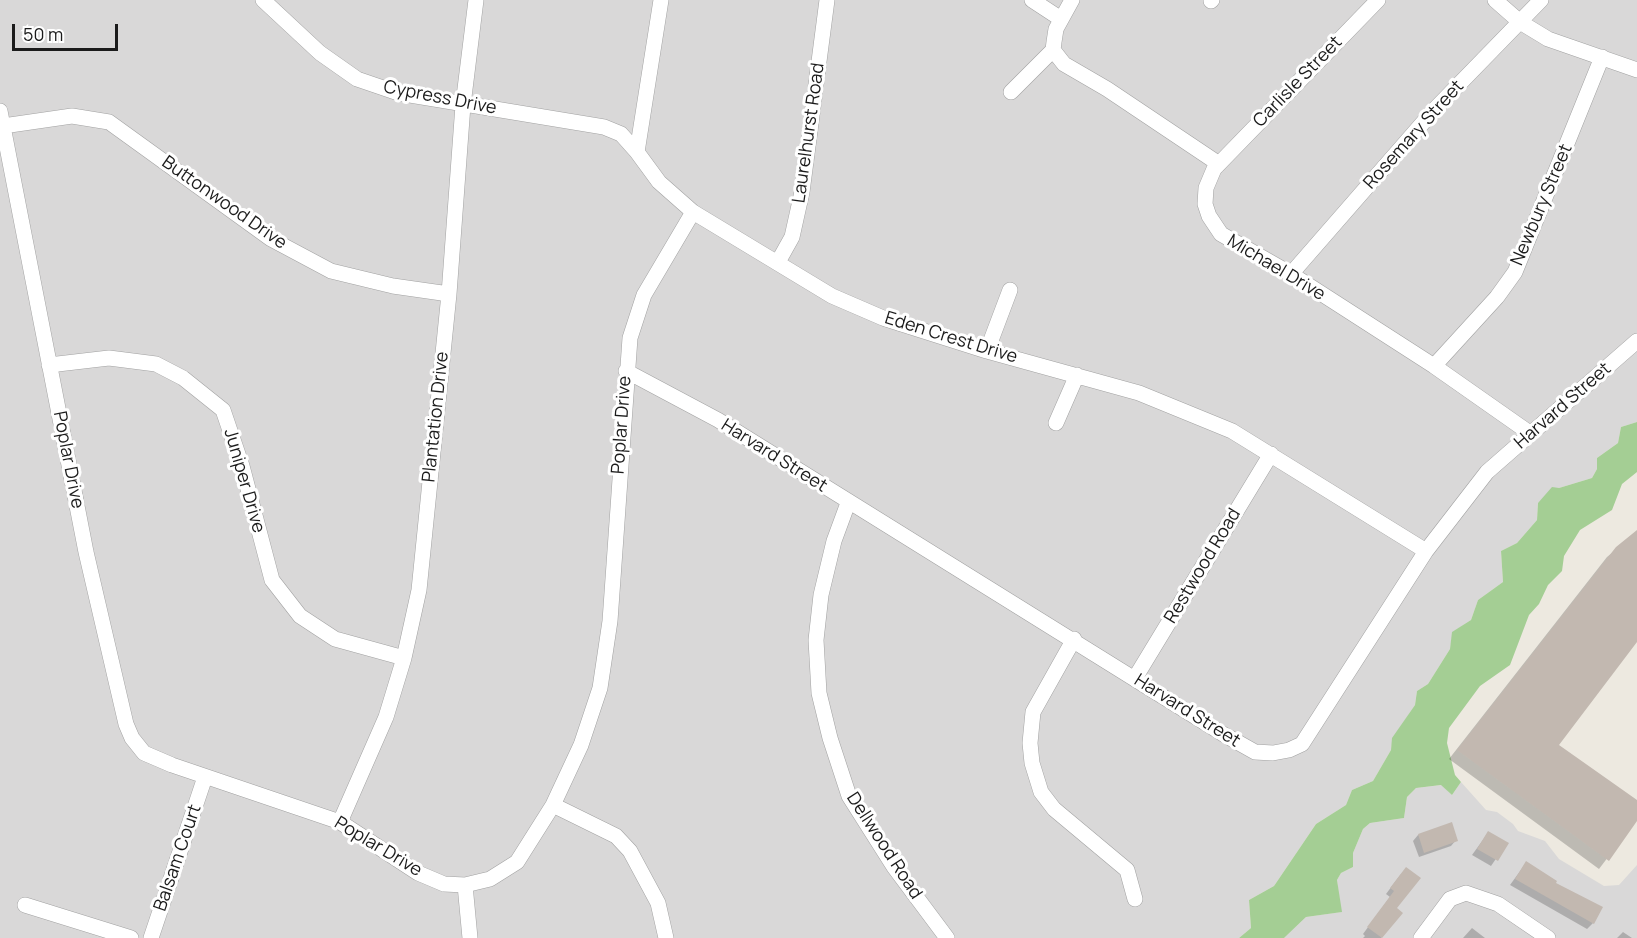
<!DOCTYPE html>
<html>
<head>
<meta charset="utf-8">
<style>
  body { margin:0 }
  #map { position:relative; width:1637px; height:938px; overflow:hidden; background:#ede9e0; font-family:Manrope,sans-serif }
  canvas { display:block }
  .scale { position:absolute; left:12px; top:24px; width:106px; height:27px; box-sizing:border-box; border:3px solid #1b1b1b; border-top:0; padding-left:8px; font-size:18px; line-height:21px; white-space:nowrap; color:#1b1b1b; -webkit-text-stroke:4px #fff; paint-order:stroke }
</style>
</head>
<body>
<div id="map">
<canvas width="1637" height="938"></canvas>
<div class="scale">50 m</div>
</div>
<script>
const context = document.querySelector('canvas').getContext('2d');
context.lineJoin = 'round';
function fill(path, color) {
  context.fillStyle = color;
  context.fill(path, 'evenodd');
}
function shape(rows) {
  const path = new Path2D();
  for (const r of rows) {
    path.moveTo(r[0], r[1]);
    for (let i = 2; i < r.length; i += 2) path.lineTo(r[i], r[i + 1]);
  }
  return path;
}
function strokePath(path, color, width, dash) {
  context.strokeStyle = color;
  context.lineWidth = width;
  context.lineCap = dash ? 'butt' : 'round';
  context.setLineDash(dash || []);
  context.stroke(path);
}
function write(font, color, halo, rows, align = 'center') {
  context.font = font + ' Manrope,sans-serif';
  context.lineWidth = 6;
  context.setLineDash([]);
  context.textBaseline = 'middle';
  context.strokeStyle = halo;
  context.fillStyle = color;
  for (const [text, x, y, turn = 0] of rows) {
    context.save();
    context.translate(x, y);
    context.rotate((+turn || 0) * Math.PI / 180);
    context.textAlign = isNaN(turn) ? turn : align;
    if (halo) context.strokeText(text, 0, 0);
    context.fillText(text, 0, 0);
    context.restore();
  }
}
fill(shape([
  [0,0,1637,0,1637,422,1621,427,1618,443,1597,458,1597,469,1592,478,1559,488,1538,503,1537,520,1517,543,1501,551,1503,582,1478,600,1471,620,1453,632,1450,649,1428,684,1417,691,1415,705,1393,738,1391,750,1373,781,1352,790,1346,805,1316,824,1274,886,1249,900,1251,928,1239,938,0,938],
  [1461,782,1486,810,1497,812,1513,824,1518,831,1545,841,1559,859,1604,886,1619,885,1637,865,1637,938,1284,938,1306,917,1341,912,1337,880,1341,873,1353,867,1353,853,1363,829,1370,823,1404,818,1407,797,1416,788,1442,785,1452,795]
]), '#d9d8d8');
fill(shape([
  [1637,422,1637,472,1622,484,1612,510,1580,530,1564,556,1562,571,1548,585,1539,604,1529,615,1510,665,1480,686,1449,728,1447,743,1455,775,1461,782,1452,795,1441,785,1416,788,1407,797,1404,818,1370,823,1363,829,1353,853,1353,867,1341,873,1337,880,1342,912,1306,917,1284,938,1239,938,1251,928,1249,900,1274,886,1316,824,1346,805,1352,790,1373,781,1391,750,1392,738,1415,705,1417,691,1428,684,1450,649,1452,632,1471,620,1478,600,1503,582,1501,551,1517,543,1537,520,1538,503,1552,487,1559,488,1592,478,1597,469,1597,458,1618,443,1621,427]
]), '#a4ce94');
fill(shape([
  [1637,532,1637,640,1557,745,1637,802,1637,819,1599,869,1449,759,1607,557],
  [1488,833,1506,844,1491,866,1472,855],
  [1418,835,1456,840,1451,846,1419,857,1413,841],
  [1526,863,1593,923,1587,929,1510,885],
  [1401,874,1395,909,1401,913,1381,938,1363,938,1365,936,1363,934,1390,897,1386,894],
  [1472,928,1485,938,1463,938],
  [1623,932,1632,938,1617,938]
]), '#0003');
fill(shape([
  [1637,530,1637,642,1559,745,1637,800,1637,821,1609,861,1457,750,1616,547],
  [1452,822,1458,841,1424,853,1418,834],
  [1488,831,1509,843,1498,861,1477,849],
  [1526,861,1557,881,1556,883,1603,907,1594,924,1515,879],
  [1406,867,1421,878,1397,908,1403,913,1382,938,1367,927,1394,891,1390,888]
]), '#c2b8b0');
const minor = shape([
  [263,0,320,53,357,79,398,93,604,127,621,134,637,152],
  [661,0,637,152,659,182,693,212,832,296,883,318,987,351,1139,393,1232,431,1426,551],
  [1032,0,1061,19],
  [1072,0,1056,29,1054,42,1053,50,1064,64,1107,89,1219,164],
  [1378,0,1214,169,1206,188,1205,204,1209,216,1221,234,1291,274,1434,366,1531,434],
  [1495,0,1520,22,1548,39,1637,70],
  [1211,1,1212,0],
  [1011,92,1053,50],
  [0,111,86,552,126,724,132,738,144,753,172,765,340,822,418,873,444,884,465,885,490,879,517,862,553,805,581,745,600,688,610,621,630,338,644,295,693,212],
  [3,126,72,116,109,122,271,239,331,271,393,286,449,294],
  [778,262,792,237,802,192,827,0],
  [1291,274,1434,110,1541,0],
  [987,351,1010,290],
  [49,365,109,358,156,364,183,378,223,410,242,466,272,580,300,616,335,639,404,658],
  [1434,366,1497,297,1515,272,1602,57],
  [626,371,718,420,1223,734,1255,752,1273,753,1289,750,1302,744,1426,551,1487,472,1637,341],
  [1056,423,1077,375],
  [848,503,834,541,821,595,816,640,819,693,830,738,849,796,894,867,947,938],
  [1074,639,1033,712,1030,743,1032,763,1041,792,1054,809,1127,870,1135,899],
  [1135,678,1271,454],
  [553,805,616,836,630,851,658,903,666,938],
  [340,822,386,717,404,658,419,590,449,294,463,105,476,0],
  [465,885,470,938],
  [25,905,131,938],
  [151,938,205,777],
  [1421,938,1450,899,1466,893,1498,904,1548,938]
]);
strokePath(minor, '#a2a2a2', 16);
strokePath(minor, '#fff', 15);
write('18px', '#1b1b1b', '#fff', [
  ["Carlisle Street",1298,82,-46],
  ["Cypress Drive",440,98,11],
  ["Laurelhurst Road",809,133,-82],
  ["Rosemary Street",1414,135,-48],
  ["Buttonwood Drive",224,203,35],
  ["Newbury Street",1542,205,-67],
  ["Michael Drive",1276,268,31],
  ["Eden Crest Drive",951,338,17],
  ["Harvard Street",1563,406,-41],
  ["Plantation Drive",436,417,-84],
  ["Poplar Drive",622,425,-86],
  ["Harvard Street",774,456,32],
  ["Poplar Drive",68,460,79],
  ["Juniper Drive",244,481,74],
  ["Restwood Road",1203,566,-59],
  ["Harvard Street",1187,711,32],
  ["Dellwood Road",884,846,57],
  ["Poplar Drive",378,847,31],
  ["Balsam Court",178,858,-71]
]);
</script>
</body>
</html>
